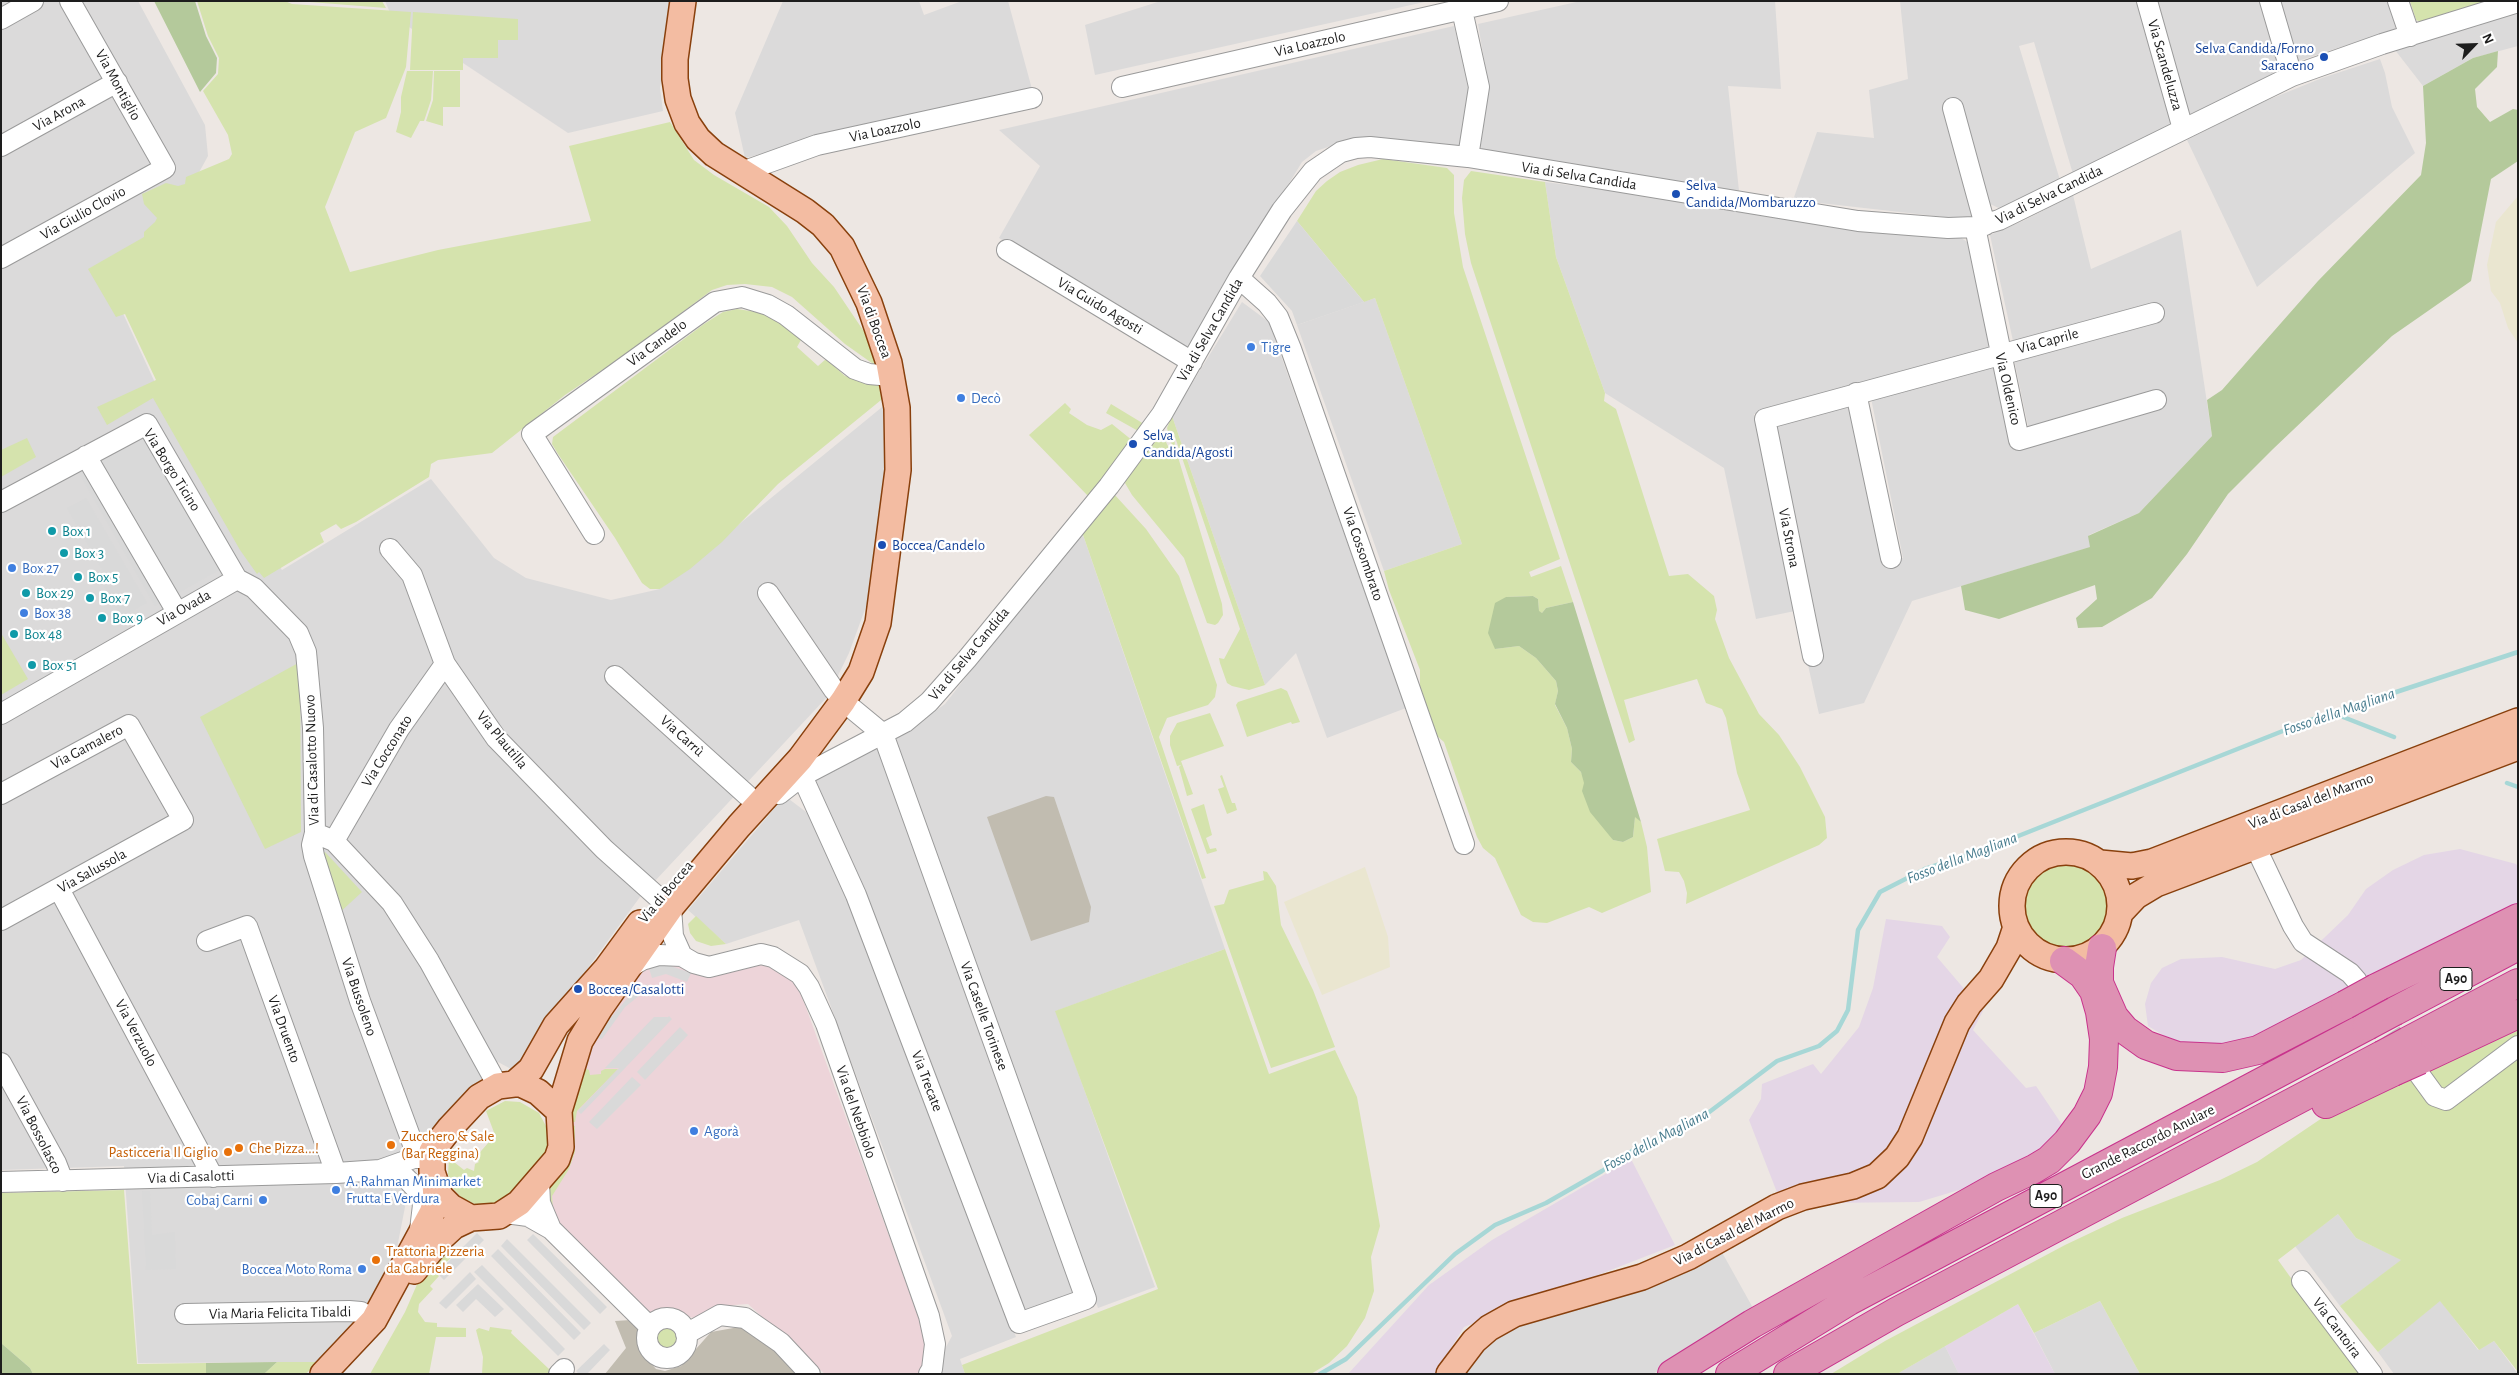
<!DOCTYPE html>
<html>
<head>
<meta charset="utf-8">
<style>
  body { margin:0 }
  #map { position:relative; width:2519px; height:1375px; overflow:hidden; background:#ede7e3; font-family:"Alegreya Sans",sans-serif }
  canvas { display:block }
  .frame { position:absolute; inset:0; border:2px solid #1d1d1d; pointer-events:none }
  .north { position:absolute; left:2449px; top:20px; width:50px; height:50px; -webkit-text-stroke:4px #fff; paint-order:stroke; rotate:66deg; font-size:14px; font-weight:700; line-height:20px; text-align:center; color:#1d1d1d }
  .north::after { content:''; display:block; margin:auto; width:18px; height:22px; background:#1d1d1d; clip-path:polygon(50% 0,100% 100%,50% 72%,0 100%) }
</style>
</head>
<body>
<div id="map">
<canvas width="2519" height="1375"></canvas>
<div class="frame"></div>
<div class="north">N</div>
</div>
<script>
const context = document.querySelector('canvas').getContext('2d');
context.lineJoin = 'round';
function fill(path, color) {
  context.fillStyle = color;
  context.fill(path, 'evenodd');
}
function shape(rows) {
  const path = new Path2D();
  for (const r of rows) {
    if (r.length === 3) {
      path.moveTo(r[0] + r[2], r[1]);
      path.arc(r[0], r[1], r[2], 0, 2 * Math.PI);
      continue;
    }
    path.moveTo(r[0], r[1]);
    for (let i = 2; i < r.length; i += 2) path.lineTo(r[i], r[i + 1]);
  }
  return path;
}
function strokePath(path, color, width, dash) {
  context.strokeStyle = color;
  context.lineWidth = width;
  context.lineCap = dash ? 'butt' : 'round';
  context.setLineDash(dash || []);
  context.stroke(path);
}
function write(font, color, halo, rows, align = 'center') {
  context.font = font + ' "Alegreya Sans",sans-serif';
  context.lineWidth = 4.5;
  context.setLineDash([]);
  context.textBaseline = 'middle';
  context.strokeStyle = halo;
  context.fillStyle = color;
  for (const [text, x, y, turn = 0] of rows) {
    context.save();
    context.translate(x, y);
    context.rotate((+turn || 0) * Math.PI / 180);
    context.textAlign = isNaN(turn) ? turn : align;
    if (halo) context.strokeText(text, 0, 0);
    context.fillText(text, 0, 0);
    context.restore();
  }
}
fill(shape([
  [1,1,138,1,205,125,208,156,170,225,108,281,163,400,282,570,431,479,494,558,526,578,611,600,660,589,887,403,883,521,868,601,849,653,828,696,640,897,513,1070,498,1062,428,1135,414,1161,396,1253,372,1303,326,1362,138,1363,124,1166,1,1170],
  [385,1,672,1,660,88,663,111,568,133,391,15],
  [783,1,919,1,924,15,962,1,1008,1,1032,89,966,102,745,158,735,113],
  [1161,1,1429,1,1095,75,1085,25],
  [1581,1,1775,1,1781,89,1728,86,1739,191,1480,150,1489,89,1478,24],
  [1900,1,2138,1,2173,125,2073,174,2034,42,2019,46,2060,180,2001,209,1990,204,1962,114,1977,215,1971,220,1793,200,1817,132,1874,138,1869,90,1908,79],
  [2156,1,2261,1,2282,73,2188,115],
  [2280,1,2388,1,2396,29,2298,61],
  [2518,12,2518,46,2473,58,2423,86,2395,50],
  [1454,26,1471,89,1459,148,1337,144,1316,151,1302,162,1186,353,999,238,1040,166,999,130],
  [2380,59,2385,73,2392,107,2415,153,2257,287,2187,140,2258,104,2322,78],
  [1545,182,1960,237,1970,244,1990,350,1754,414,1795,611,1756,619,1724,468,1605,393,1556,257],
  [2073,195,2091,269,2181,230,2212,436,2139,513,2089,535,2091,547,1912,601,1864,703,1819,714,1808,665,1821,662,1774,426,1854,400,1887,561,1903,558,1871,398,1996,362,2014,448,2166,404,2164,393,2029,431,2014,359,2152,304,2013,341,1990,235,2025,220],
  [1375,298,1462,544,1384,571,1297,325],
  [1242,302,1269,322,1406,708,1327,738,1296,653,1265,685,1172,416],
  [1081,529,1225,949,1056,1011,1155,1287,1098,1308,893,741,945,704],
  [879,743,1080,1296,1021,1315,809,779],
  [785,796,810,815,831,865,841,869,1016,1337,960,1359,965,1374,931,1374,952,1336,799,920,726,944,688,910],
  [2338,1214,2356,1238,2402,1260,2340,1306,2295,1246],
  [1719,1247,1753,1308,1653,1374,1461,1374,1487,1340,1523,1318],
  [2440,1300,2478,1350,2494,1341,2518,1374,2394,1374,2378,1352],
  [2100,1301,2140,1374,2055,1374,2034,1333],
  [1945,1346,1959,1374,1897,1374]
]), '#dbdada');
fill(shape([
  [653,961,763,964,785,971,800,991,925,1335,926,1358,919,1374,825,1374,748,1304,734,1305,694,1318,674,1313,649,1316,555,1223,549,1201,552,1184,563,1157,593,1031,635,971]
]), '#edd4d9');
fill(shape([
  [2460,849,2516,864,2518,867,2518,905,2260,1037,2217,1048,2183,1047,2148,1026,2145,1004,2151,983,2162,968,2181,959,2222,957,2275,969,2301,960,2348,915,2366,889,2393,870,2424,855],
  [1886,919,1942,926,1950,937,1937,957,1983,1011,1973,1030,2026,1088,2036,1086,2065,1129,2046,1150,1979,1184,1919,1202,1818,1203,1778,1195,1749,1120,1761,1099,1762,1084,1813,1064,1821,1074,1859,1027,1873,988],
  [1631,1159,1675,1245,1464,1327,1435,1374,1348,1374,1429,1285,1492,1240],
  [2018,1304,2055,1374,1959,1374,1945,1346]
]), '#e4d6e6');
fill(shape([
  [1046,796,1054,797,1091,907,1089,922,1031,941,987,817],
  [631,1320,640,1328,641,1352,656,1369,665,1371,681,1366,711,1332,739,1327,773,1347,799,1374,605,1374,626,1348,615,1321]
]), '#c1bcb0');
fill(shape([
  [2518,196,2518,343,2508,328,2500,303,2491,291,2487,265,2496,222],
  [1365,867,1388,937,1390,967,1322,995,1284,902]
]), '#eae6d0');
fill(shape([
  [197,1,285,1,292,4,411,12,406,67,386,118,355,132,325,207,350,272,438,250,591,221,569,146,670,122,694,160,714,175,769,207,787,226,812,263,834,287,869,339,876,366,845,344,792,297,772,287,745,284,727,285,712,290,629,352,565,395,492,453,438,460,431,464,429,477,356,522,341,529,336,524,320,533,324,542,264,578,259,572,257,574,240,550,153,398,107,425,97,407,156,380,125,314,116,317,88,269,144,237,144,232,155,222,157,218,144,204,142,194,166,183,178,186,185,184,186,177,229,159,232,154,228,135,203,91,218,74,219,58,208,36],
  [296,1,382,1,386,8,297,1],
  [2410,1,2495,1,2426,24,2416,20],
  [413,12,518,19,518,40,498,40,498,58,463,58,463,70,410,70],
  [407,71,433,71,431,100,424,121,420,121,411,138,396,132,401,112,401,97],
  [434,71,460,71,460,107,443,107,443,126,426,121,433,100],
  [1383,159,1447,168,1454,175,1454,213,1463,267,1560,559,1529,572,1531,577,1561,566,1573,602,1546,608,1542,613,1539,612,1538,599,1533,596,1506,597,1495,649,1519,646,1536,658,1556,681,1558,691,1555,705,1567,728,1572,749,1571,762,1581,772,1613,840,1623,842,1633,837,1635,816,1641,822,1647,847,1651,892,1602,913,1589,907,1547,923,1533,922,1521,915,1495,858,1483,848,1477,837,1444,742,1436,735,1427,711,1420,686,1420,670,1389,590,1384,571,1462,544,1375,298,1364,302,1297,221,1316,191,1327,181,1340,172,1358,165],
  [1471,171,1545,182,1556,257,1605,393,1604,401,1616,409,1669,576,1688,574,1714,596,1717,610,1715,619,1729,658,1759,714,1779,735,1800,767,1825,817,1827,838,1819,845,1686,904,1687,893,1684,881,1679,872,1665,871,1657,839,1750,810,1737,773,1726,718,1722,709,1706,703,1697,679,1624,700,1635,740,1629,743,1471,263,1465,234,1462,198,1464,180],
  [737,309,770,314,802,338,797,347,818,366,826,359,845,376,864,380,879,377,886,396,778,484,722,542,690,569,660,589,650,589,642,583,615,538,558,454,552,444,553,437,704,324,723,312],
  [1065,403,1071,409,1069,413,1087,425,1101,430,1112,424,1133,441,1088,496,1029,435],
  [1111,404,1144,424,1140,432,1106,413],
  [1172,416,1265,685,1249,690,1232,686,1227,683,1220,663,1219,658,1224,659,1240,629,1174,434,1175,447,1222,604,1223,615,1218,623,1215,625,1207,623,1184,558,1132,495,1125,483,1128,474,1162,434,1168,446,1172,445,1167,428],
  [27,438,36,457,1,477,1,450],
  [1114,494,1146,529,1179,576,1217,685,1215,697,1208,705,1167,718,1159,737,1206,878,1202,879,1081,529],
  [1,633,28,679,1,695],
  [300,662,301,832,265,849,200,717],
  [1281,688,1287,691,1300,722,1292,724,1291,722,1247,737,1236,705,1238,702],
  [1210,713,1224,746,1181,761,1193,794,1187,796,1179,767,1181,765,1177,766,1170,745,1170,736,1177,723],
  [1222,775,1232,803,1235,803,1237,810,1227,814,1218,789,1224,787,1220,776],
  [1204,804,1212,835,1206,838,1210,849,1216,848,1217,851,1207,854,1191,809],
  [325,852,362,892,337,915,319,857],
  [2066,906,41],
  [1263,871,1267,872,1276,886,1281,925,1313,990,1335,1047,1271,1068,1214,906,1224,904,1229,890,1264,880],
  [696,916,726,944,711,946,696,941,690,933,688,924],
  [1225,949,1269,1074,1335,1050,1357,1097,1380,1226,1371,1257,1374,1291,1365,1318,1347,1346,1329,1363,1311,1374,965,1374,962,1365,1158,1289,1055,1011],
  [2518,1027,2518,1372,2494,1341,2479,1350,2440,1301,2378,1352,2340,1306,2401,1260,2356,1238,2338,1214,2278,1260,2360,1374,2140,1374,2100,1301,2034,1333,2018,1304,1897,1374,1831,1374,1885,1341,2065,1245,2122,1218,2220,1180,2257,1162,2328,1114],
  [583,1067,589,1070,590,1075,601,1074,601,1071,605,1069,618,1069,577,1111,575,1122,571,1122,569,1116],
  [505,1101,520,1102,539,1113,547,1128,548,1146,540,1162,506,1198,492,1204,475,1204,461,1197,452,1187,448,1174,449,1158,453,1148,460,1154,454,1162,464,1170,467,1168,474,1171,475,1164,479,1162,475,1158,495,1135,486,1111],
  [571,1125,575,1126,575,1152,569,1169,552,1196,553,1209,548,1201,549,1190,565,1168],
  [124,1190,137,1364,206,1363,206,1373,209,1374,33,1374,30,1368,1,1343,1,1193],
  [446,1246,454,1255,436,1272,439,1276,430,1286,433,1289,419,1304,418,1312,425,1322,437,1323,437,1327,466,1328,466,1337,436,1337,429,1374,370,1374,405,1312,422,1273],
  [667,1338,12],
  [490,1327,512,1330,511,1333,549,1369,552,1366,549,1374,482,1374,483,1357,476,1330,479,1328,489,1331],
  [277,1362,317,1362,306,1374,264,1374]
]), '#d5e3ad');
fill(shape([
  [154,1,195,1,206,36,217,58,216,73,200,92],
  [2498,51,2497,67,2475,89,2477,107,2490,122,2513,109,2518,110,2518,161,2491,179,2471,281,2392,336,2273,449,2228,494,2187,554,2152,598,2102,627,2078,628,2076,618,2097,599,2095,585,1999,619,1965,610,1961,586,2090,547,2088,536,2139,513,2212,436,2207,400,2222,390,2318,281,2421,175,2426,143,2423,86,2473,58],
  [1533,596,1538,599,1539,611,1542,613,1546,608,1573,602,1641,822,1635,817,1633,837,1623,842,1613,840,1590,812,1582,791,1584,783,1581,772,1571,762,1572,749,1567,728,1555,704,1558,691,1556,681,1536,658,1519,646,1495,649,1488,633,1495,603,1506,597],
  [1,1343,30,1368,33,1374,1,1374],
  [277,1362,264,1374,206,1373,206,1363]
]), '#b4c99b');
fill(shape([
  [1297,221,1364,302,1297,325,1292,311,1260,276],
  [151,435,223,568,155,606,79,473],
  [86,498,147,603,121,617,99,576,104,573,67,508],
  [665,964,691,973,687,982,666,974,652,978,649,968],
  [647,984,649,988,625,1007,602,1039,598,1038,608,1021,630,995],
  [669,1016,672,1019,581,1114,578,1111,619,1068,605,1068,654,1017,668,1017,664,1022],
  [680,1027,688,1035,645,1080,637,1072],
  [632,1077,641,1085,597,1129,589,1122],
  [142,1191,150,1191,152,1235,175,1232,176,1269,146,1270],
  [477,1233,484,1240,444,1280,437,1273],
  [533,1234,607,1307,600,1314,527,1240],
  [507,1239,591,1323,584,1330,501,1246],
  [498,1249,581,1333,574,1340,491,1256],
  [482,1265,565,1349,558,1356,474,1272],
  [470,1272,476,1279,446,1309,439,1303],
  [478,1284,504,1309,495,1317,476,1299,463,1312,456,1305],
  [604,1344,610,1350,587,1374,579,1374,576,1371]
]), '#d9d9d9');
strokePath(shape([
  [2333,713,2394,737],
  [2507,783,2518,787],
  [1320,1374,1346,1359,1455,1254,1495,1225,1546,1203,1602,1171,1635,1149,1696,1122,1777,1061,1819,1046,1837,1031,1848,1010,1858,930,1880,892,1925,869,1983,850,2308,721,2518,652]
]), '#a7d7d6', 4.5);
strokePath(shape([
  [2358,982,2407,1056]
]), '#c3bfbb', 20, [20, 10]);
const minor = shape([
  [1460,1,1479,87,1468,157],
  [2147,1,2183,129],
  [2270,1,2292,76],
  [2398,1,2410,36],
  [1,19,33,1],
  [1122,87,1498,1],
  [1953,108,1985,225],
  [1,146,117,82],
  [742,172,817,145,1032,98],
  [1975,227,2019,440,2156,400],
  [1007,250,1192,362],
  [1,258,165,168,70,1],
  [1239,278,1267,303,1278,317,1291,349,1464,844],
  [1856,393,1891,558],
  [86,456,177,612],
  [1,502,147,424,237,579],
  [594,534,532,434,715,302,742,297,768,305,786,315,855,369,869,374,892,376],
  [390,549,412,575,445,664,496,738,604,849,660,899],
  [237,579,254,588,298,633,306,652,313,728,315,833,312,845,314,856,360,1001,418,1158],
  [768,593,834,690,843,701,883,734],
  [1813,656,1765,419,2154,313],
  [615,676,748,796],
  [1,714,237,579],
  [802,776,856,895,1019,1323,1086,1299,883,734],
  [1,794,129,725,183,820,1,920],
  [779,794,802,776,905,722,929,702,967,659,1109,486,1162,414,1239,278,1282,210,1313,171,1341,152,1356,148,1370,147,1468,157,1858,221,1948,228,1975,227,1999,220,2292,76,2382,44,2518,2],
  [315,833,334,841,392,903,429,961,498,1086],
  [334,841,399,729,445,664],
  [2256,848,2293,926,2303,942,2350,973,2357,981],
  [59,889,213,1177],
  [671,907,673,936,682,956],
  [207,941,247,926,336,1173],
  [629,968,642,960,659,955,682,956,694,963,709,967,761,954,773,957,800,974,809,987,826,1024,929,1316,935,1344,932,1369,929,1374],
  [1,1063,56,1163,63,1181],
  [2419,1074,2435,1096,2446,1100,2518,1046],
  [380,1170,406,1178,420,1193,423,1205,420,1230],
  [1,1182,336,1173,380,1170,428,1153],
  [539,1182,540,1203,551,1229],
  [506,1213,528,1216,551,1229,650,1327],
  [2302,1281,2372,1374],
  [185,1314,349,1311,361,1312,374,1320],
  [667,1338,20],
  [686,1334,720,1315,745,1318,781,1343,810,1374],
  [559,1374,564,1369]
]);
const major = shape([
  [2066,906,54],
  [2100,863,2132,866,2152,862,2518,721],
  [2120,913,2136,896,2156,884,2518,747],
  [514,1084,531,1069,556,1025,607,968,640,923],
  [514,1084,521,1084,538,1092,559,1111,561,1147,557,1159,519,1203,499,1216,471,1218,451,1207,440,1196,432,1172,432,1151,450,1128,479,1097,498,1086,514,1084],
  [559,1111,580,1041,600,1008,671,907,739,826,800,759,843,701,861,672,878,623,898,470,897,408,889,363,869,303,842,247,823,225,805,211,714,154,698,139,687,123,678,99,675,79,675,59,683,1],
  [414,1271,441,1238,454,1226,471,1218],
  [323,1374,374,1320,432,1213,436,1201,435,1182],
  [1449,1374,1474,1341,1489,1328,1514,1314,1642,1277,1688,1257,1777,1207,1803,1197,1853,1186,1877,1176,1897,1157,1910,1137,1957,1023,1969,1004,1991,979,2009,948,2016,927]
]);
const highway = shape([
  [2102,948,2099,967,2099,983,2114,1017,2125,1030,2146,1045,2177,1056,2223,1058,2258,1050,2345,1005],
  [2376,988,2518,918],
  [2395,1011,2518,946],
  [2408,1041,2518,983],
  [2420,1060,2518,1014],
  [2326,1104,2393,1072],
  [1672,1374,1752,1324,1996,1187,2034,1169,2049,1160,2067,1142,2087,1115,2098,1093,2103,1067,2104,1039,2100,1012,2094,991,2083,975,2064,961],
  [1730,1374,1849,1301,2367,1026],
  [1788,1374,1896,1312,2382,1055]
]);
strokePath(minor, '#9a9a9a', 22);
strokePath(major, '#89400d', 28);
strokePath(highway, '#c8338c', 30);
strokePath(minor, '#fff', 20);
strokePath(major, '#f3bca2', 25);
strokePath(highway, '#de91b3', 28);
const highwayBridge = shape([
  [2345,1005,2376,988],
  [2367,1026,2395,1011],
  [2382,1055,2408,1041],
  [2393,1072,2420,1060]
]);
strokePath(highwayBridge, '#c8338c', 30, []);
strokePath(highwayBridge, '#de91b3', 28);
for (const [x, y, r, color] of [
  [2324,57,5,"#1a4fb4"],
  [1676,194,5,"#1a4fb4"],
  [1251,347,5,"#3f7fe0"],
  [961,398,5,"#3f7fe0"],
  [1133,444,5,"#1a4fb4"],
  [52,531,5,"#0f9aa8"],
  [882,545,5,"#1a4fb4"],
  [64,553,5,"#0f9aa8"],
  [12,568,5,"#3f7fe0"],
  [78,577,5,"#0f9aa8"],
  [26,593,5,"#0f9aa8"],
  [90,598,5,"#0f9aa8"],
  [24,613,5,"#3f7fe0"],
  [102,618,5,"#0f9aa8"],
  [14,634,5,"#0f9aa8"],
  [32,665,5,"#0f9aa8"],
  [578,989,5,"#1a4fb4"],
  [694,1131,5,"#3f7fe0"],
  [391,1145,5,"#e8710a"],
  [239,1148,5,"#e8710a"],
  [228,1152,5,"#e8710a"],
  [336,1190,5,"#3f7fe0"],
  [263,1200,5,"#3f7fe0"],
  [376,1260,5,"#e8710a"],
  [362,1269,5,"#3f7fe0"]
]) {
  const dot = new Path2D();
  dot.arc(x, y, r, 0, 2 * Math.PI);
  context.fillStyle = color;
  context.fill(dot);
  strokePath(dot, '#fff', 2);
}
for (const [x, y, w] of [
  [2456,979,32],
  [2046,1196,32]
]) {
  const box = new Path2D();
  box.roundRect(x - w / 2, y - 11.5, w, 23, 4);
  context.fillStyle = '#fff';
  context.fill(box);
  strokePath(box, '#1d1d1d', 1);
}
write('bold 14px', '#1d1d1d', null, [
  ["A90",2456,979],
  ["A90",2046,1196]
]);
write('15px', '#1d1d1d', '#fff', [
  ["Via Loazzolo",1310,44,-13],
  ["Via Scandeluzza",2165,65,74],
  ["Via Montiglio",118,85,61],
  ["Via Arona",59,114,-29],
  ["Via Loazzolo",885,130,-12],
  ["Via di Selva Candida",1579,176,9],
  ["Via di Selva Candida",2049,195,-26],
  ["Via Giulio Clovio",83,213,-29],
  ["Via Guido Agosti",1100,306,31],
  ["Via di Boccea",874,322,70],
  ["Via di Selva Candida",1210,330,-60],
  ["Via Caprile",2048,341,-15],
  ["Via Candelo",657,343,-36],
  ["Via Oldenico",2008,389,77],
  ["Via Borgo Ticino",172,470,58],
  ["Via Strona",1789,538,79],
  ["Via Cossombrato",1363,554,71],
  ["Via Ovada",184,608,-29],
  ["Via di Selva Candida",969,654,-50],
  ["Via Carrù",682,736,42],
  ["Via Plautilla",502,740,50],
  ["Via Gamalero",87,747,-28],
  ["Via Cocconato",387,751,-58],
  ["Via di Casalotto Nuovo",312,760,-92],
  ["Via di Casal del Marmo",2311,801,-21],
  ["Via Salussola",92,871,-29],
  ["Via di Boccea",666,892,-50],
  ["Via Bussoleno",359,997,71],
  ["Via Caselle Torinese",984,1016,70],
  ["Via Druento",284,1029,70],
  ["Via Verzuolo",136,1033,62],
  ["Via Trecate",927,1081,69],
  ["Via del Nebbiolo",856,1112,71],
  ["Via Bossolasco",39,1135,63],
  ["Grande Raccordo Anulare",2148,1142,-27],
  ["Via di Casalotti",191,1177,-2],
  ["Via di Casal del Marmo",1734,1232,-27],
  ["Via Maria Felicita Tibaldi",280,1313,-1],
  ["Via Cantoira",2337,1328,53]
]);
write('15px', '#164399', '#fff', [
  ["Selva Candida/Forno",2314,48,"right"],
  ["Saraceno",2314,65,"right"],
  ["Selva",1686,185],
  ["Candida/Mombaruzzo",1686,202],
  ["Selva",1143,435],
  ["Candida/Agosti",1143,452],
  ["Boccea/Candelo",892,545],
  ["Boccea/Casalotti",588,989]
], 'left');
write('15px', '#366cbe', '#fff', [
  ["Tigre",1261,347],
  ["Decò",971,398],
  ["Box 27",22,568],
  ["Box 38",34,613],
  ["Agorà",704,1131],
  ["A. Rahman Minimarket",346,1181],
  ["Frutta E Verdura",346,1198],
  ["Cobaj Carni",253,1200,"right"],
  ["Boccea Moto Roma",352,1269,"right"]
], 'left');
write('15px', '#0d838f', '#fff', [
  ["Box 1",62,531],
  ["Box 3",74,553],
  ["Box 5",88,577],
  ["Box 29",36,593],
  ["Box 7",100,598],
  ["Box 9",112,618],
  ["Box 48",24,634],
  ["Box 51",42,665]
], 'left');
write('15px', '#c56008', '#fff', [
  ["Zucchero & Sale",401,1136],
  ["(Bar Reggina)",401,1153],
  ["Che Pizza...!",249,1148],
  ["Pasticceria Il Giglio",218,1152,"right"],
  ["Trattoria Pizzeria",386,1251],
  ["da Gabriele",386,1268]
], 'left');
write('italic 16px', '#487c8e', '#fff', [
  ["Fosso della Magliana",2339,712,-19],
  ["Fosso della Magliana",1962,858,-21],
  ["Fosso della Magliana",1656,1140,-28]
]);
</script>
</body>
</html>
